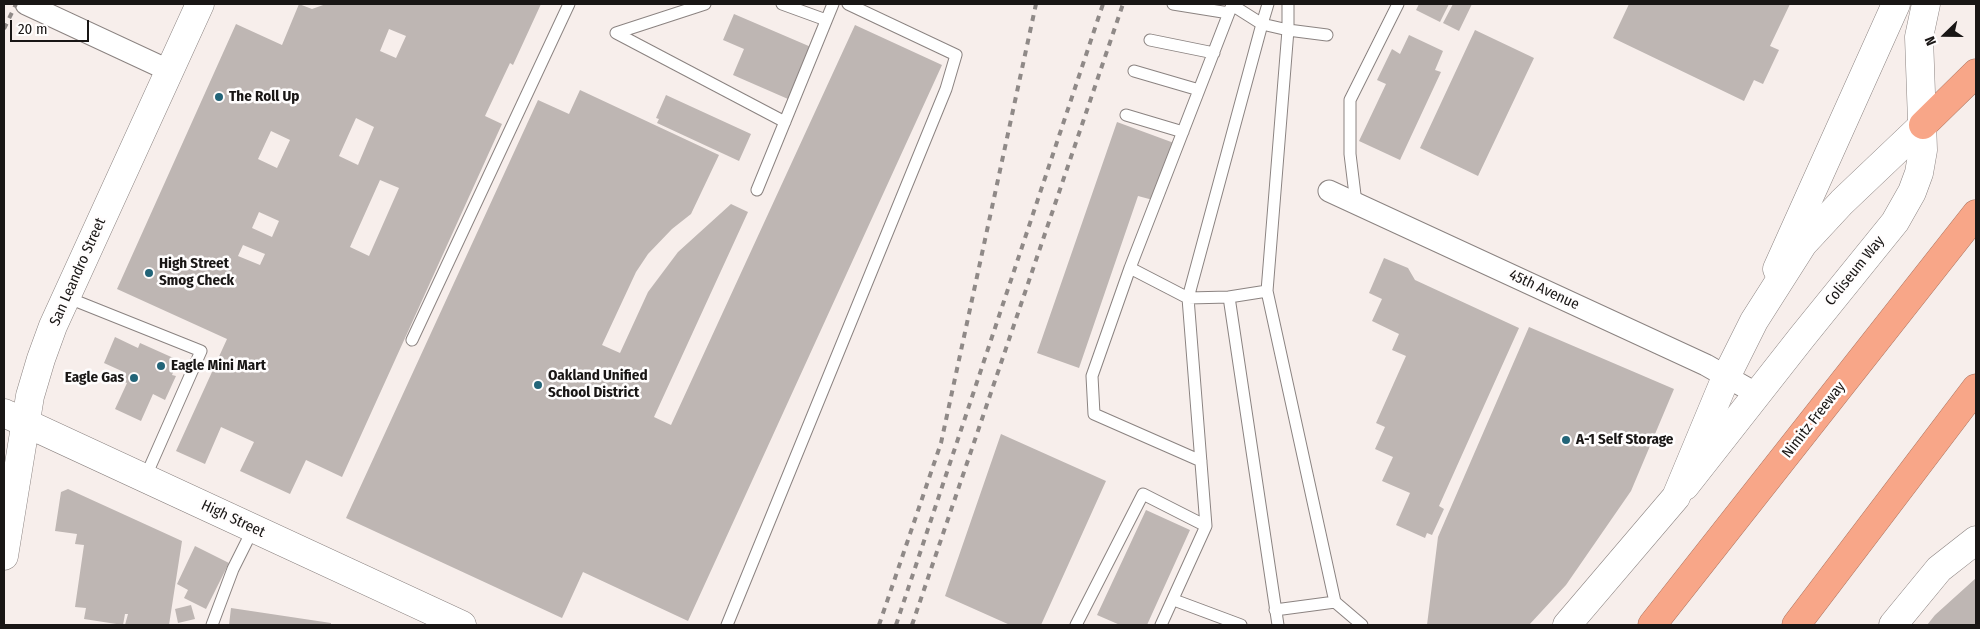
<!DOCTYPE html>
<html>
<head>
<meta charset="utf-8">
<style>
  body { margin:0 }
  #map { position:relative; width:1980px; height:629px; overflow:hidden; background:#f7eeeb; font-family:"Fira Sans Condensed",sans-serif }
  canvas { display:block }
  .frame { position:absolute; inset:0; border:5px solid #191615; pointer-events:none }
  .north { position:absolute; left:1920px; top:10px; width:50px; height:50px; -webkit-text-stroke:4px #fffdfd; paint-order:stroke; rotate:248deg; font-size:14px; font-weight:700; line-height:20px; text-align:center; color:#191615 }
  .north::after { content:''; display:block; margin:auto; width:18px; height:22px; background:#191615; clip-path:polygon(50% 0,100% 100%,50% 72%,0 100%) }
  .scale { position:absolute; left:10px; top:20px; width:79px; height:22px; box-sizing:border-box; border:2px solid #191615; border-top:0; padding-left:6px; font-size:15px; line-height:18px; white-space:nowrap; color:#191615; -webkit-text-stroke:4px #fffdfd; paint-order:stroke }
</style>
</head>
<body>
<div id="map">
<canvas width="1980" height="629"></canvas>
<div class="frame"></div>
<div class="north">N</div>
<div class="scale">20 m</div>
</div>
<script>
const context = document.querySelector('canvas').getContext('2d');
context.lineJoin = 'round';
function fill(path, color) {
  context.fillStyle = color;
  context.fill(path, 'evenodd');
}
function shape(rows) {
  const path = new Path2D();
  for (const r of rows) {
    path.moveTo(r[0], r[1]);
    for (let i = 2; i < r.length; i += 2) path.lineTo(r[i], r[i + 1]);
  }
  return path;
}
function strokePath(path, color, width, dash) {
  context.strokeStyle = color;
  context.lineWidth = width;
  context.lineCap = dash ? 'butt' : 'round';
  context.setLineDash(dash || []);
  context.stroke(path);
}
function write(font, color, halo, rows, align = 'center') {
  context.font = font + ' "Fira Sans Condensed",sans-serif';
  context.lineWidth = 5;
  context.setLineDash([]);
  context.textBaseline = 'middle';
  context.strokeStyle = halo;
  context.fillStyle = color;
  for (const [text, x, y, turn = 0] of rows) {
    context.save();
    context.translate(x, y);
    context.rotate((+turn || 0) * Math.PI / 180);
    context.textAlign = isNaN(turn) ? turn : align;
    if (halo) context.strokeText(text, 0, 0);
    context.fillText(text, 0, 0);
    context.restore();
  }
}
fill(shape([
  [299,4,312,9,326,4,541,4,513,65,510,63,485,116,502,124,342,477,306,460,290,494,240,471,254,442,221,427,205,464,176,451,227,339,117,289,236,24,282,45],
  [389,29,406,36,396,58,380,51],
  [356,118,374,127,358,165,339,156],
  [271,131,290,140,277,168,258,159],
  [380,180,399,188,369,256,350,247],
  [259,212,279,221,272,237,252,228],
  [243,245,265,254,260,265,238,256],
  [1419,4,1449,4,1440,22,1416,10],
  [1453,4,1472,4,1459,31,1443,23],
  [1629,4,1790,4,1770,46,1779,50,1763,84,1754,80,1744,101,1613,38],
  [734,14,811,47,788,99,733,75,744,49,723,40],
  [855,25,942,65,688,621,583,572,562,618,346,518,538,100,569,114,580,90,719,155,691,214,672,229,648,254,636,272,602,345,620,353,648,292,678,252,731,204,748,212,654,417,671,425],
  [1475,30,1534,58,1478,176,1420,148],
  [1409,35,1443,51,1435,70,1441,72,1400,160,1359,141,1386,84,1377,80,1392,49,1400,54],
  [666,95,751,134,739,161,657,123,659,119,656,118],
  [1117,122,1174,143,1153,200,1138,196,1079,368,1037,353],
  [1384,258,1408,268,1415,280,1519,328,1439,506,1444,509,1432,535,1427,533,1425,538,1396,525,1410,493,1382,481,1393,457,1375,449,1385,427,1376,423,1406,356,1392,350,1399,334,1372,321,1382,299,1369,293],
  [1529,327,1674,389,1631,491,1566,585,1529,625,1427,625,1438,537],
  [115,337,138,348,140,343,178,360,172,375,176,376,165,400,153,394,141,421,115,409,127,383,122,381,126,373,104,363],
  [1001,434,1106,481,1041,625,1010,625,945,596],
  [68,489,182,541,169,625,125,625,128,614,125,614,123,625,84,619,86,608,75,607,84,545,75,544,77,534,55,531,61,492],
  [1146,510,1190,530,1147,625,1120,625,1097,615],
  [195,546,229,563,206,609,184,598,188,590,177,584],
  [1976,578,1976,625,1927,625,1935,615],
  [191,605,195,619,178,623,175,609],
  [231,608,331,623,331,625,229,625]
]), '#beb6b3');
const service = shape([
  [705,4,616,33,785,122],
  [782,4,826,20],
  [1173,4,1229,13],
  [1288,4,1288,30,1327,35],
  [1150,40,1214,53],
  [1134,71,1199,90],
  [1126,115,1183,132],
  [757,190,833,4],
  [1356,203,1350,154,1350,100,1398,4],
  [1130,268,1232,5,1262,24,1268,4],
  [66,297,201,351,145,478],
  [1229,297,1267,291,1335,602,1275,610],
  [412,340,569,4],
  [1201,461,1094,414,1092,376,1130,268,1188,298,1262,24,1288,30,1267,291],
  [1206,526,1188,298,1229,297,1278,625],
  [1174,600,1241,625],
  [1335,602,1362,625],
  [212,625,233,569,253,529],
  [727,625,946,89,956,55,848,4],
  [1076,625,1143,494,1206,526,1161,625]
]);
const minor = shape([
  [26,4,170,71],
  [1329,191,1706,365,1757,394]
]);
const tertiary = shape([
  [1777,269,1896,4],
  [1685,486,1802,337,1895,222,1912,192,1919,173,1923,150,1919,37,1926,4]
]);
const secondary = shape([
  [4,413,462,625],
  [4,556,30,396,41,359,53,326,200,4],
  [1567,625,1676,497,1726,377,1754,321,1803,244,1842,202,1923,125],
  [1893,625,1939,569,1976,540]
]);
const motorway = shape([
  [1923,125,1976,73],
  [1652,625,1976,214],
  [1796,625,1976,388]
]);
strokePath(service, '#8b8381', 13);
strokePath(minor, '#8b8381', 23);
strokePath(tertiary, '#8b8381', 29);
strokePath(secondary, '#8b8381', 29);
strokePath(motorway, '#aa7460', 29);
strokePath(service, '#fff', 11);
strokePath(minor, '#fff', 21);
strokePath(tertiary, '#fff', 28);
strokePath(secondary, '#fff', 28);
strokePath(motorway, '#f8a688', 28);
strokePath(shape([
  [4,29,16,4],
  [879,625,941,443,1036,4],
  [896,625,1103,4],
  [912,625,1123,4]
]), '#8f8987', 4, [6, 6]);
for (const [x, y, r, color] of [
  [219,97,5,"#226478"],
  [149,273,5,"#226478"],
  [161,366,5,"#226478"],
  [134,378,5,"#226478"],
  [538,385,5,"#226478"],
  [1566,440,5,"#226478"]
]) {
  const dot = new Path2D();
  dot.arc(x, y, r, 0, 2 * Math.PI);
  context.fillStyle = color;
  context.fill(dot);
  strokePath(dot, '#fffdfd', 2);
}
write('bold 15px', '#191615', '#fffdfd', [
  ["The Roll Up",229,97],
  ["High Street",159,264],
  ["Smog Check",159,281],
  ["Eagle Mini Mart",171,366],
  ["Oakland Unified",548,376],
  ["School District",548,393],
  ["Eagle Gas",124,378,"right"],
  ["A-1 Self Storage",1576,440]
], 'left');
write('15px', '#191615', '#fffdfd', [
  ["Coliseum Way",1855,271,-51],
  ["San Leandro Street",78,272,-66],
  ["45th Avenue",1544,290,25],
  ["Nimitz Freeway",1814,420,-52],
  ["High Street",233,519,25]
]);
</script>
</body>
</html>
